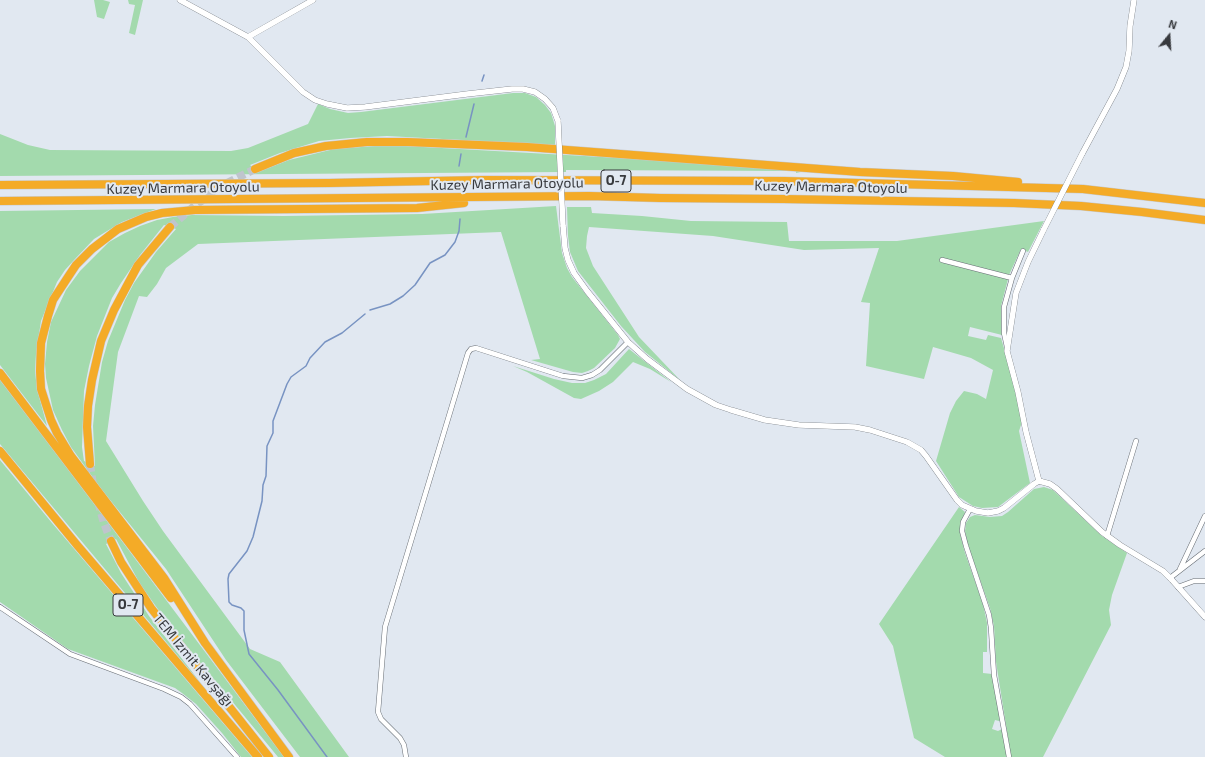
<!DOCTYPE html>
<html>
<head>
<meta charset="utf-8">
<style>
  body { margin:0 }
  #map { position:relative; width:1205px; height:757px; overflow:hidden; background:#e1e8f1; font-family:"Exo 2",sans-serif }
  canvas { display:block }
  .north { position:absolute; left:1149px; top:16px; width:40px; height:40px; -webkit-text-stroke:3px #e1e8f1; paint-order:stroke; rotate:18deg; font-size:11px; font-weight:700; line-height:16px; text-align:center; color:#383a3e }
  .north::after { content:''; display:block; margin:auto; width:14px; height:18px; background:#383a3e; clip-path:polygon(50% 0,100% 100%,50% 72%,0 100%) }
</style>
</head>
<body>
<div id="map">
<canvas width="1205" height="757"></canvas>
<div class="north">N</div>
</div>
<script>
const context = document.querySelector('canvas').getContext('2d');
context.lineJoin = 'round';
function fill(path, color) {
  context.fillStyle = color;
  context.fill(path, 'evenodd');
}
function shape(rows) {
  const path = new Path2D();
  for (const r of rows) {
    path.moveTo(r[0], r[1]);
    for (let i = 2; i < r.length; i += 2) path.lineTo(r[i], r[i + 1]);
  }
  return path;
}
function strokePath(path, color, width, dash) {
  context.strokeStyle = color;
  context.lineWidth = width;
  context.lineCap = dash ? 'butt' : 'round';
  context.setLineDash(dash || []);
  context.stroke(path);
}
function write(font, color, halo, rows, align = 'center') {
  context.font = font + ' "Exo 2",sans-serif';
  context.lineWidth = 4;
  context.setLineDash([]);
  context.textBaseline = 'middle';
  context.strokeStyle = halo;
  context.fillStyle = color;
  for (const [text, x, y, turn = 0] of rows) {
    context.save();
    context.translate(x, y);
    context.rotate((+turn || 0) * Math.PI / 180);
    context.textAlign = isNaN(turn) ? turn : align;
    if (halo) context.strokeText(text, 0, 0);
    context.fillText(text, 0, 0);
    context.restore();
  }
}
fill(shape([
  [94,0,103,0,110,2,104,19,97,17],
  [128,0,143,0,135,35,129,33,135,5,129,4],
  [513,93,525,93,536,97,545,105,551,113,555,126,555,145,387,136,350,138,319,141,280,153,250,165,258,172,289,160,334,149,388,145,620,158,806,171,796,173,796,171,566,170,566,172,0,176,0,134,28,145,50,150,231,151,248,148,308,124,318,104,330,109,348,113,361,112],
  [556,206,562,253,567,268,572,277,618,335,620,339,615,348,594,368,588,371,582,373,573,372,531,360,540,359,501,232,198,244,166,268,157,284,147,297,139,296,118,352,106,441,143,501,163,531,250,649,280,662,349,757,300,757,226,660,166,569,102,490,71,447,62,430,53,410,46,378,45,364,47,342,51,322,59,305,66,290,80,271,109,242,125,233,140,226,157,220,173,217,192,215,284,216,422,214],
  [164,225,176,229,156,252,134,283,125,300,108,341,102,362,95,405,93,426,95,466,84,461,82,447,84,391,89,366,97,336,112,298,121,283,140,255],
  [567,207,591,207,592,213,642,216,691,221,787,222,789,241,897,241,1044,221,1028,252,1021,249,1009,275,941,258,940,261,1008,279,1001,306,1002,335,970,327,968,336,986,340,988,335,1001,338,1010,369,1022,422,1019,431,1030,483,998,507,982,508,973,506,959,497,936,461,950,413,956,401,964,391,977,394,986,399,993,370,971,358,933,347,924,379,866,366,870,303,861,302,879,248,804,250,713,236,589,227,587,236,586,248,593,266,639,337,680,380,645,352,621,326,578,271,570,252,568,236],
  [156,209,122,222,94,239,75,259,65,270,57,282,41,321,36,354,35,371,37,389,47,426,0,365,0,211],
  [629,349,671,382,650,369,633,362,613,382,599,391,581,399,574,398,527,372,513,366,554,379,572,383,585,383,594,380,606,374],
  [0,380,64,464,284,757,278,757,170,626,140,584,116,539,106,544,121,573,149,616,203,686,0,444],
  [0,460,52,523,252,757,241,757,222,733,196,704,182,693,175,688,68,649,0,602],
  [1044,487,1053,490,1102,536,1127,553,1112,595,1109,610,1111,625,1043,757,1011,757,996,662,994,626,990,608,968,546,965,531,966,523,970,517,975,515,990,517,1002,516,1008,512,1034,489],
  [959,507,965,512,960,528,960,534,965,553,983,604,987,623,987,652,983,652,983,673,992,674,1000,720,999,721,995,720,992,729,998,731,1002,729,1007,757,945,757,914,738,893,646,879,624]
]), '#a3daad');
strokePath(shape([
  [482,81,484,75],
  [466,137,474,104],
  [459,166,461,154],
  [370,310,390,304,403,296,415,285,430,263,445,255,455,242,459,231,460,219],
  [327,757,278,690,249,654,244,630,244,611,241,608,232,605,229,602,228,579,229,574,247,551,253,537,262,501,263,485,266,476,267,446,273,433,273,421,287,384,291,377,306,366,310,358,325,342,342,333,365,314]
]), '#7893c2', 1.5);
strokePath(shape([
  [170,227,192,208,223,185,255,169],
  [90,464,93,485],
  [98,502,104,523,111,541]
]), '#bfc5cd', 8, [8, 4]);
const minor = shape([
  [942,260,1012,278,1004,307,1004,333,1007,347],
  [1012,278,1023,251],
  [970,509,963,522,962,531,966,546,989,615,991,628,994,675,1009,757],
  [1107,536,1136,441],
  [1180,569,1205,516],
  [1170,578,1205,551],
  [1178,587,1194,581,1205,581],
  [0,607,70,654,164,689,181,697,190,704,237,757],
  [406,757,404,745,400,738,381,719,378,712,385,627,468,353,471,349,476,348,563,376,582,378,592,375,600,370,628,342]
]);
const tertiary = shape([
  [180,0,248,37,303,92,315,100,327,104,347,108,365,107,467,94,512,89,523,89,535,92,545,99,553,108,558,121],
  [248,37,313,0],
  [1082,154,1117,89,1126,67,1129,51,1130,26,1134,0],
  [563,225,565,248,568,260,574,273,587,291,628,342,647,359,687,389,716,405,731,410,765,420,799,425,855,427,870,430,907,442,921,450,926,456,957,500,962,505,976,511,988,513,998,511,1004,508,1034,484,1039,481,1050,484,1057,489,1102,532,1120,545,1163,571,1172,580,1205,617],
  [1039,481,1026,432,1018,392,1007,351,1016,293,1028,262,1044,229]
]);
const motorway = shape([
  [255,169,294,153,326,146,367,142,407,142,527,147,860,172,953,176,1018,182],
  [0,185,329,183,484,180,784,181,1083,189,1205,203],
  [0,201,589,196,661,198,783,199,1014,203,1081,206,1142,212,1205,220],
  [0,373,171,598],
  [0,451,77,545,258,757],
  [90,464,87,427,88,406,92,380,101,341,114,310,138,265,170,227],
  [111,541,121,562,151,608,269,757],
  [289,757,205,643,164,578,71,456,57,433,51,420,41,389,40,371,41,343,48,316,53,300,68,277,76,265,92,249,118,229,146,217,162,213,195,210,417,208,464,203]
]);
strokePath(minor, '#676d74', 5.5);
strokePath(tertiary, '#676d74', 6);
strokePath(motorway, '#c7c8c9', 9);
strokePath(minor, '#fff', 4.5);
strokePath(tertiary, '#fff', 5.5);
strokePath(motorway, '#f4ab27', 8);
const tertiaryBridge = shape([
  [558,121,563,225],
  [1044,229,1082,154]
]);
strokePath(tertiaryBridge, '#676d74', 6, []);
strokePath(tertiaryBridge, '#fff', 5.5);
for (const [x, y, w] of [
  [616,181,30],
  [128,605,30]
]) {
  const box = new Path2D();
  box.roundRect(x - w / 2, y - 11, w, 22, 3);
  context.fillStyle = '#e1e8f1';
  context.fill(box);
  strokePath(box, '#383a3e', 1);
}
write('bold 13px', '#383a3e', null, [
  ["O-7",616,181],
  ["O-7",128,605]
]);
write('14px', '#383a3e', '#e1e8f1', [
  ["Kuzey Marmara Otoyolu",507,184,-1],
  ["Kuzey Marmara Otoyolu",831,187,1],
  ["Kuzey Marmara Otoyolu",183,188,-1],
  ["TEM İzmit Kavşağı",193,660,50]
]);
</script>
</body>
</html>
